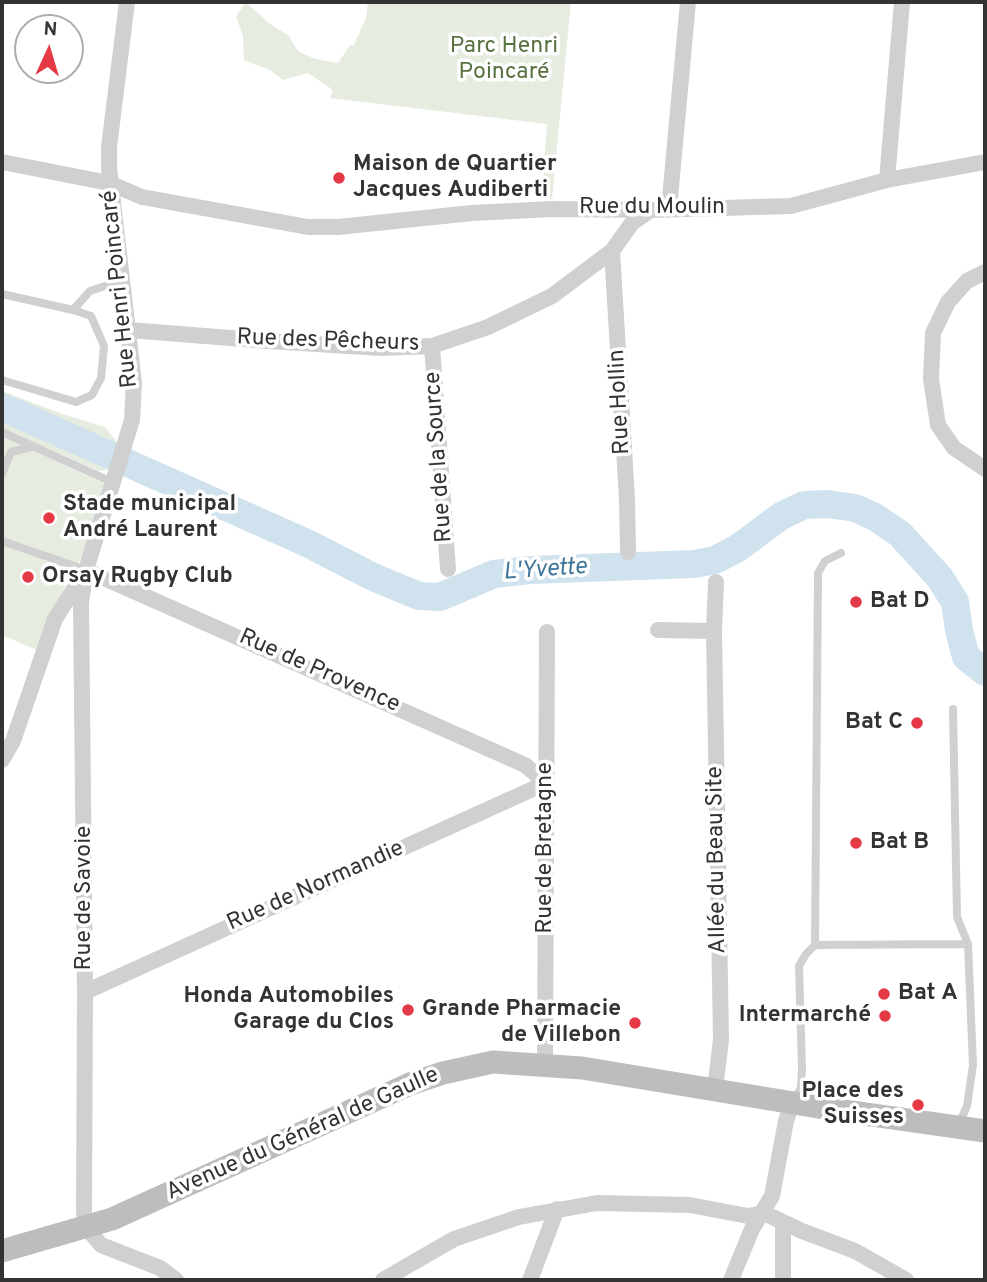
<!DOCTYPE html>
<html>
<head>
<meta charset="utf-8">
<style>
  body { margin:0 }
  #map { position:relative; width:987px; height:1282px; overflow:hidden; background:#fff; font-family:Overpass,sans-serif }
  canvas { display:block }
  .frame { position:absolute; inset:0; border:4px solid #333; pointer-events:none }
  .north { position:absolute; left:14px; top:14px; width:70px; height:70px; box-sizing:border-box; background:#fff; border:2px solid #adadad; border-radius:50%; rotate:4deg; font-size:19px; font-weight:700; line-height:28px; text-align:center; color:#333 }
  .north::after { content:''; display:block; margin:auto; width:24px; height:32px; background:#e63946; clip-path:polygon(50% 0,100% 100%,50% 72%,0 100%) }
</style>
</head>
<body>
<div id="map">
<canvas width="987" height="1282"></canvas>
<div class="frame"></div>
<div class="north">N</div>
</div>
<script>
const context = document.querySelector('canvas').getContext('2d');
context.lineJoin = 'round';
function fill(path, color) {
  context.fillStyle = color;
  context.fill(path, 'evenodd');
}
function shape(rows) {
  const path = new Path2D();
  for (const r of rows) {
    path.moveTo(r[0], r[1]);
    for (let i = 2; i < r.length; i += 2) path.lineTo(r[i], r[i + 1]);
  }
  return path;
}
function strokePath(path, color, width, dash) {
  context.strokeStyle = color;
  context.lineWidth = width;
  context.lineCap = dash ? 'butt' : 'round';
  context.setLineDash(dash || []);
  context.stroke(path);
}
function write(font, color, halo, rows, align = 'center') {
  context.font = font + ' Overpass,sans-serif';
  context.lineWidth = 7;
  context.setLineDash([]);
  context.textBaseline = 'middle';
  context.strokeStyle = halo;
  context.fillStyle = color;
  for (const [text, x, y, turn = 0] of rows) {
    context.save();
    context.translate(x, y);
    context.rotate((+turn || 0) * Math.PI / 180);
    context.textAlign = isNaN(turn) ? turn : align;
    if (halo) context.strokeText(text, 0, 0);
    context.fillText(text, 0, 0);
    context.restore();
  }
}
fill(shape([
  [246,2,270,24,288,35,298,51,315,59,338,63,350,45,354,45,366,18,368,2,571,2,552,199,542,196,547,124,330,98,333,90,308,73,283,80,270,70,244,60,243,36,236,16],
  [2,391,65,415,105,427,116,441,107,470,99,471,2,428],
  [2,436,107,485,85,551,58,600,39,651,2,635]
]), '#e6ecdf');
strokePath(shape([
  [2,407,309,544,373,577,419,596,440,597,494,574,530,570,694,564,715,560,738,548,781,516,804,505,828,504,855,508,875,517,900,534,940,578,955,602,959,630,966,657,985,672]
]), '#cfe2ee', 28);
strokePath(shape([
  [2,294,73,310,91,316,104,346,101,378,92,395,76,402,2,380],
  [73,310,90,291,108,285,123,286],
  [2,432,114,483],
  [2,474,11,452,32,447],
  [2,541,86,570],
  [953,709,957,917,968,944],
  [815,945,818,573,825,561,841,553],
  [793,1101,801,1088,802,1069,799,966,806,954,815,945,968,944,973,1065,967,1106,958,1126]
]), '#d0d0d0', 8);
strokePath(shape([
  [127,2,109,147,109,168,134,383,132,420,86,570,81,603,85,992,84,1212,86,1227,101,1245,160,1268,176,1280],
  [2,162,109,183,142,197,308,227,338,227,472,213,552,209,651,210,791,206,887,180,985,162],
  [887,180,902,2],
  [669,209,688,2],
  [612,251,627,499,628,552],
  [985,272,967,281,948,302,933,333,931,379,938,425,954,448,985,469],
  [129,330,268,341,381,348,432,346,488,327,552,296,612,251,632,223,651,210],
  [432,346,448,569],
  [86,570,525,765,546,783],
  [658,630,714,631,721,1040,715,1089],
  [714,631,716,582],
  [2,760,13,741,55,619,83,575],
  [85,992,546,783],
  [545,1064,547,632],
  [783,1222,783,1280],
  [383,1280,454,1239,519,1217,597,1203,690,1205,748,1216,764,1213,802,1231,855,1251,906,1280],
  [530,1280,557,1209],
  [731,1280,752,1229,772,1196,786,1121,792,1103]
]), '#d0d0d0', 16);
strokePath(shape([
  [2,1251,112,1219,410,1084,443,1073,493,1062,582,1068,830,1109,985,1131]
]), '#bdbdbd', 23);
for (const [x, y, r, color] of [
  [339,178,7,"#e63946"],
  [49,518,7,"#e63946"],
  [28,577,7,"#e63946"],
  [856,602,7,"#e63946"],
  [917,723,7,"#e63946"],
  [856,843,7,"#e63946"],
  [884,994,7,"#e63946"],
  [408,1010,7,"#e63946"],
  [885,1016,7,"#e63946"],
  [635,1023,7,"#e63946"],
  [918,1105,7,"#e63946"]
]) {
  const dot = new Path2D();
  dot.arc(x, y, r, 0, 2 * Math.PI);
  context.fillStyle = color;
  context.fill(dot);
  strokePath(dot, '#fff', 2.5);
}
write('23px', '#56703f', '#fff', [
  ["Parc Henri",504,47],
  ["Poincaré",504,73]
]);
write('bold 23px', '#333', '#fff', [
  ["Maison de Quartier",353,165],
  ["Jacques Audiberti",353,191],
  ["Stade municipal",63,505],
  ["André Laurent",63,531],
  ["Orsay Rugby Club",42,577],
  ["Bat D",870,602],
  ["Bat C",903,723,"right"],
  ["Bat B",870,843],
  ["Bat A",898,994],
  ["Honda Automobiles",394,997,"right"],
  ["Garage du Clos",394,1023,"right"],
  ["Grande Pharmacie",621,1010,"right"],
  ["de Villebon",621,1036,"right"],
  ["Intermarché",871,1016,"right"],
  ["Place des",904,1092,"right"],
  ["Suisses",904,1118,"right"]
], 'left');
write('23px', '#333', '#fff', [
  ["Rue du Moulin",652,208],
  ["Rue Henri Poincaré",121,289,-96],
  ["Rue des Pêcheurs",328,342,2],
  ["Rue Hollin",621,402,-93],
  ["Rue de la Source",440,457,-94],
  ["Rue de Provence",319,672,24],
  ["Rue de Bretagne",546,848,-90],
  ["Allée du Beau Site",718,860,-91],
  ["Rue de Normandie",316,887,-24],
  ["Rue de Savoie",85,898,-90],
  ["Avenue du Général de Gaulle",303,1135,-24]
]);
write('italic 24px', '#3f7597', '#fff', [
  ["L'Yvette",545,571,-4]
]);
</script>
</body>
</html>
